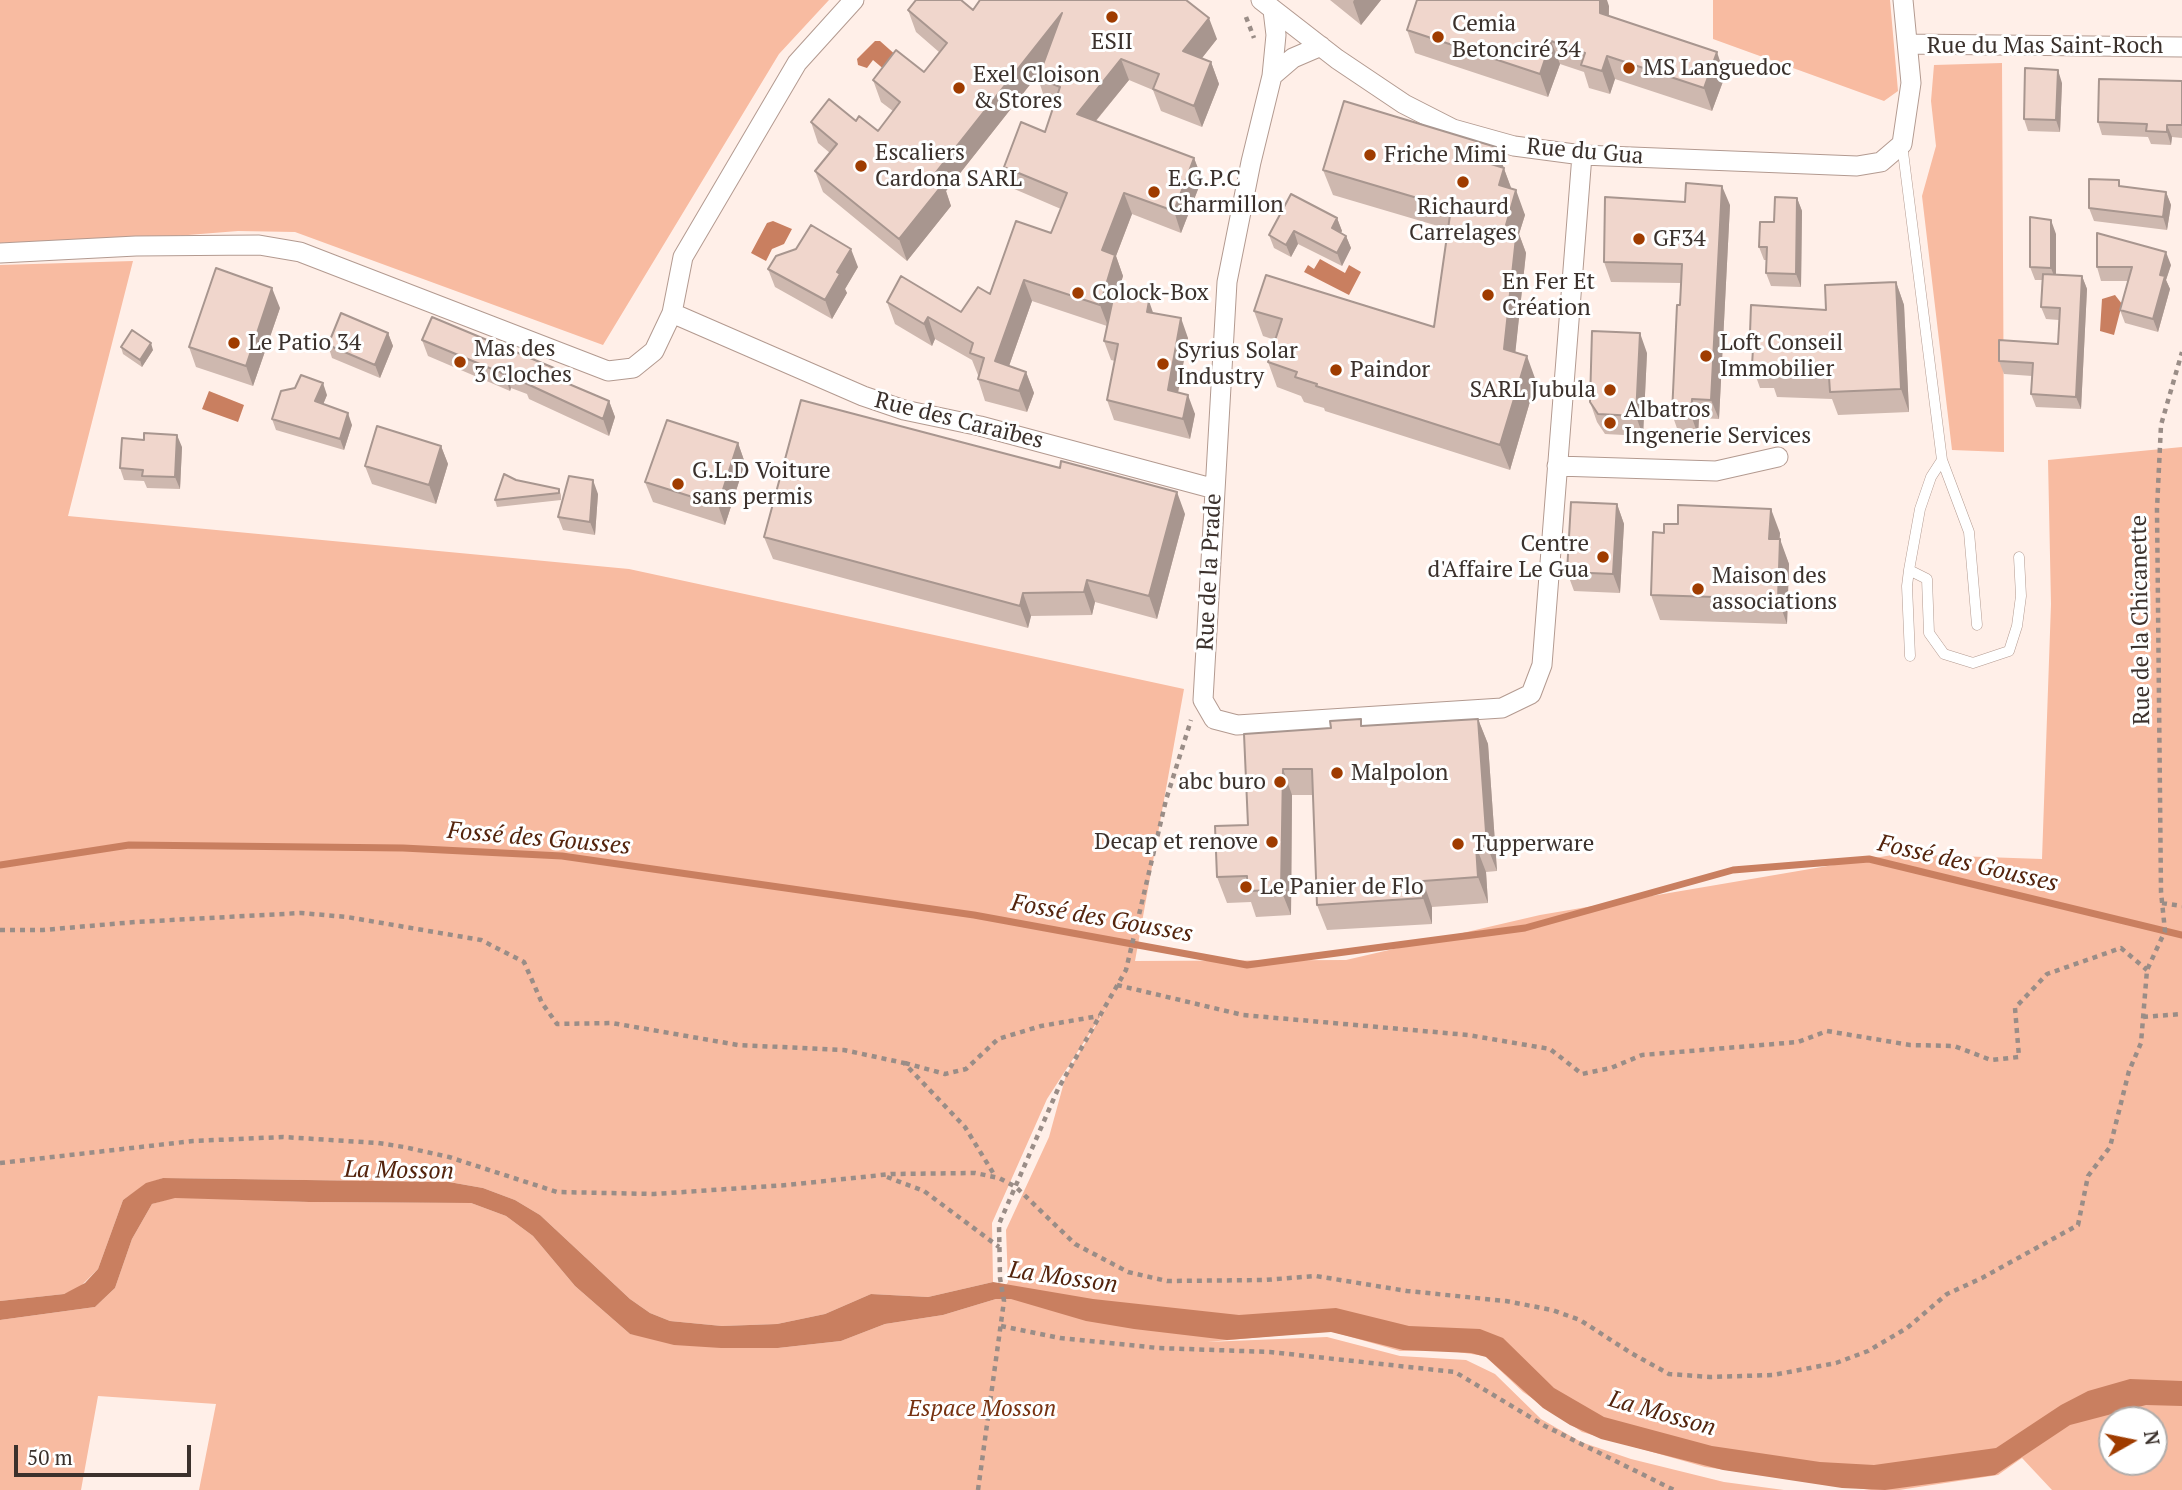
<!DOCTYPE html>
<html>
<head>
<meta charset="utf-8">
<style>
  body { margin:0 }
  #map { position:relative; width:2182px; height:1490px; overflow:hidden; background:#ffefe8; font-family:"PT Serif",serif }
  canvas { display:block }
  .north { position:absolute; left:2098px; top:1406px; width:70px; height:70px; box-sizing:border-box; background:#fff; border:2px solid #b1adab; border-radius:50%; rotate:81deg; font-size:19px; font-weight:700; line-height:28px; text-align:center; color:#3b312c }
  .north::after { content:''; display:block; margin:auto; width:24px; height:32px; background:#9f3c00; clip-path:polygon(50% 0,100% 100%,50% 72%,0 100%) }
  .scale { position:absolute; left:14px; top:1445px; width:177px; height:32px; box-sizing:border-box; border:4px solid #3b312c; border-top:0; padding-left:9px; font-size:21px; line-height:24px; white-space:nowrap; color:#3b312c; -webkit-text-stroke:5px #fff; paint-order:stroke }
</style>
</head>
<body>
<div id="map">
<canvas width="2182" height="1490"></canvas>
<div class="north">N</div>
<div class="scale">50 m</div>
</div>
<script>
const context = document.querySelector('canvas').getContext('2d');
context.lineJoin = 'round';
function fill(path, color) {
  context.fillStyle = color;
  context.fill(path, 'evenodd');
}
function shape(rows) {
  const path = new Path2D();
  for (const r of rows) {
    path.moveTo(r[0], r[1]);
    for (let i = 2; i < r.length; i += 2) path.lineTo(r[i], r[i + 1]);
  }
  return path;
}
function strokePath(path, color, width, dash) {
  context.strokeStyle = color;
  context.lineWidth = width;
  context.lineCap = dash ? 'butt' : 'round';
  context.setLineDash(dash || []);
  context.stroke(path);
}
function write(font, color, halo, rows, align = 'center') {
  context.font = font + ' "PT Serif",serif';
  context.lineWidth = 6;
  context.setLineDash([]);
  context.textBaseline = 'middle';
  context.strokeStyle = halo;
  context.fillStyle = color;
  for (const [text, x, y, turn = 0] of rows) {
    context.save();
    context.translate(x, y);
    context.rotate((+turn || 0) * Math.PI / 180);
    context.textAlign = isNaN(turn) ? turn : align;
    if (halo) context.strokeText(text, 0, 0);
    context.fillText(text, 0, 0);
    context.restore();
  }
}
fill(shape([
  [0,0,829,0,779,54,603,345,295,232,238,231,138,239,0,243],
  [1713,0,1890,0,1898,91,1884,101,1713,39],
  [2002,63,2004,452,1952,450,1922,196,1936,146,1931,101,1934,65],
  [133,261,68,516,629,569,1184,689,1135,961,1346,960,1540,915,1898,854,2042,859,2051,604,2048,460,2182,447,2182,1490,2052,1490,2022,1458,1998,1475,1899,1490,1871,1490,1705,1467,1582,1432,1523,1392,1485,1356,1444,1350,1400,1351,1330,1331,1207,1342,1327,1337,1400,1356,1466,1360,1495,1374,1541,1419,1581,1442,1631,1459,1724,1482,1784,1490,199,1490,216,1404,98,1396,81,1490,0,1490,0,1320,95,1307,115,1288,132,1239,152,1204,175,1197,309,1202,471,1203,506,1216,533,1236,575,1286,630,1334,778,1348,841,1341,885,1324,943,1315,996,1299,1008,1282,1006,1230,1049,1137,1066,1075,1108,1005,1047,1099,992,1223,993,1282,928,1297,871,1294,825,1314,777,1324,722,1326,670,1321,650,1313,630,1299,540,1215,515,1200,483,1188,449,1182,163,1178,146,1184,123,1200,98,1269,80,1287,64,1294,0,1301,0,265],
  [2112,1420,2154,1420,2154,1462,2112,1462]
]), '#f8bba1');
fill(shape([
  [875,41,880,41,898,57,886,71,873,60,867,68,858,65,857,59],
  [773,221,792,229,784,244,772,249,766,261,751,253,767,223],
  [1320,259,1345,273,1349,265,1361,272,1349,295,1304,272,1308,265,1314,269],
  [2115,295,2122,304,2114,335,2100,331,2102,299],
  [209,391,244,405,238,422,202,409],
  [163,1178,449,1182,483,1188,515,1200,540,1215,630,1299,650,1313,670,1321,722,1326,777,1324,825,1314,871,1294,928,1297,993,1282,1093,1299,1239,1315,1336,1308,1409,1326,1480,1329,1503,1338,1554,1388,1604,1417,1712,1446,1820,1462,1874,1465,1996,1448,2061,1405,2088,1391,2130,1379,2182,1381,2182,1406,2146,1405,2070,1425,1995,1475,1885,1490,1842,1488,1723,1470,1601,1439,1570,1425,1543,1408,1486,1357,1471,1353,1403,1350,1331,1332,1227,1340,1134,1329,1086,1321,1011,1299,996,1299,943,1315,885,1324,841,1341,778,1348,721,1348,674,1345,630,1334,575,1286,533,1236,506,1216,471,1203,309,1202,175,1198,152,1204,132,1239,115,1288,95,1307,0,1320,0,1301,64,1294,85,1283,98,1269,123,1200,146,1183]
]), '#c97f60');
strokePath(shape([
  [0,865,129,845,403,848,562,856,974,915,1247,965,1525,928,1733,870,1869,859,2182,935]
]), '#c97f60', 7);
const lane = shape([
  [1902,144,1942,460,1969,532,1977,625],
  [1909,570,1927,579,1929,633,1944,654,1973,663,2009,651,2017,626,2021,596,2019,557],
  [1910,656,1907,586,1909,570,1920,509,1931,477,1942,460]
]);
const street = shape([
  [1261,0,1337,59,1404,104,1453,129,1514,146,1582,155,1857,166,1881,162,1902,144,1911,83,1903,0],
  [1273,10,1276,35,1272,76,1251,162,1227,282,1203,700,1214,719,1237,725,1502,708,1531,694,1542,665,1582,155],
  [1908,44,2182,47],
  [1272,76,1293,58,1321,46],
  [0,253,136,246,259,245,300,252,608,371,633,368,654,351,672,313,683,257,797,63,854,0],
  [672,313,863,396,904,410,980,426,1215,489],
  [1557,466,1716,471,1778,457]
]);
strokePath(lane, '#b39a90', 11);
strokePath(street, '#b39a90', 21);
strokePath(shape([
  [1246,17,1254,38],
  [2162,903,2182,906],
  [0,930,43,930,135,922,301,913,347,917,481,940,524,962,542,1003,557,1024,612,1023,738,1045,844,1050,904,1063,965,1127,995,1176],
  [1117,985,1243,1015,1468,1035,1550,1049,1582,1074,1611,1068,1642,1055,1798,1042,1827,1031,1910,1045,1954,1046,1991,1060,2019,1057,2015,1008,2047,974,2121,948,2147,970],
  [2143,1017,2182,1014],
  [905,1063,945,1074,966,1069,998,1039,1041,1026,1099,1016],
  [0,1163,193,1141,283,1137,378,1143,404,1147,449,1157,557,1192,654,1194,787,1185,891,1174,975,1173,999,1178,1016,1187,1075,1244,1128,1272,1167,1281,1264,1280,1316,1276,1407,1291,1506,1301,1552,1310,1580,1320,1631,1353,1669,1374,1710,1377,1773,1375,1836,1363,1868,1351,1907,1328,1947,1294,1982,1278,2078,1225,2088,1176,2110,1147,2129,1071,2141,1043,2147,970,2165,931,2161,892,2157,509,2161,425,2182,352],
  [887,1177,924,1191,999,1247],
  [1001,1326,1060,1338,1158,1348,1270,1352,1455,1372,1545,1426,1674,1490],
  [978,1490,1004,1301,1000,1278,999,1224,1058,1089,1126,970,1166,800,1191,720]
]), '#9a8d87', 4.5, [5, 5]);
strokePath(lane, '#fff', 10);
strokePath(street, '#fff', 19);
fill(shape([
  [1330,0,1381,0,1361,25],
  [1609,6,1609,16,1725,76,1712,111,1615,79,1610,94,1589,88,1584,72,1560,64,1548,97,1415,53,1407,30],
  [908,10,973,10,1217,39,1202,58,1211,62,1219,84,1202,127,1161,111,1153,90,1129,80,1096,121,1194,158,1202,179,1181,233,1132,214,1116,256,1123,276,1117,295,1153,313,1188,338,1178,392,1195,414,1190,439,1114,420,1107,400,1115,361,1111,360,1104,341,1107,326,1032,301,1009,366,1026,372,1034,393,1027,412,985,401,978,379,979,375,978,375,972,360,935,339,932,346,895,324,887,302,961,312,990,294,1051,233,1061,209,1012,188,1004,167,1045,132,1054,103,1045,100,1038,78,1040,72,946,191,951,206,907,261,823,192,815,171,830,153,818,143,811,122,856,121,878,131,893,111,881,102,873,80,924,72,939,52,916,32],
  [2182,81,2182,138,2172,137,2171,145,2151,144,2148,137,2102,135,2098,122],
  [2062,83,2060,132,2028,131,2024,119],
  [1496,147,1511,188,1525,215,1519,234,1526,253,1515,353,1536,381,1510,470,1325,411,1324,408,1304,402,1301,396,1277,387,1268,362,1275,340,1263,336,1254,311,1434,327,1448,229,1333,195,1323,170],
  [2122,186,2166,192,2171,205,2167,230,2094,221,2089,208],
  [1797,198,1802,211,1801,287,1771,286,1766,273,1766,260,1764,260,1759,247],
  [1730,205,1719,419,1699,418,1698,435,1679,434,1672,414,1681,283,1611,282,1604,262],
  [1337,218,1342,231,1341,233,1346,236,1351,248,1342,266,1298,244,1291,257,1274,248,1269,235],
  [2056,234,2056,275,2082,276,2087,289,2081,409,2036,407,2031,394,2032,376,2004,374,1999,361,2058,344,2059,320,2046,319,2041,307,2042,280,2035,280,2030,267],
  [2171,265,2166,280,2170,289,2158,332,2125,323,2120,310,2129,281,2101,281,2097,267],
  [858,267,845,289,847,293,832,319,775,287,768,269],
  [1896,282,1904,305,1909,412,1838,415,1832,399,1777,397,1774,388,1760,388,1752,365,1753,342,1750,333,1826,310],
  [280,308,253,386,196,367,189,347],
  [388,333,393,346,380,378,332,358,328,345],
  [422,340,554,368,558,379,609,401,615,417,609,436,529,399,527,394,511,388,510,391,428,356],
  [121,347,153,350,142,367,123,354],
  [1647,353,1643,436,1605,434,1597,422,1590,402],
  [327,395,323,404,352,425,344,450,276,430,272,419],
  [738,443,745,463,725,525,653,502,645,482],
  [441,446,448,464,436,504,372,484,365,466],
  [182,447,180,489,147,488,144,481,124,480,120,468],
  [516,480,559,489,561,495,561,500,497,507,495,500],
  [598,494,595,535,563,530,558,517],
  [1617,504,1624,524,1620,593,1574,591,1567,572],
  [1185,514,1157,619,1095,602,1092,615,1031,616,1028,628,773,559,764,537],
  [1780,533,1779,539,1789,564,1787,624,1660,620,1651,595],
  [1478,719,1488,744,1497,871,1486,872,1488,903,1432,907,1432,924,1327,930,1317,905,1313,795,1292,795,1291,915,1256,917,1251,902,1227,903,1217,877,1248,825,1244,734]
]), '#ceb8af');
fill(shape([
  [1354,0,1381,0,1361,25,1353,2],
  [1600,0,1607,0,1609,6,1608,36,1600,13],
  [1062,13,1070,34,946,191,951,206,907,261,899,239,933,176],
  [1209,18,1217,39,1191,72,1183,51],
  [1551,41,1560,64,1548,97,1540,74],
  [1717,52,1725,76,1712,111,1704,88],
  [1607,56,1615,79,1610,94,1602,71],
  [1121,59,1129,80,1084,135,1077,114],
  [1211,62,1219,84,1202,127,1194,106],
  [2058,70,2062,83,2060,132,2056,120],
  [2167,125,2172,137,2171,145,2167,132],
  [1496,147,1513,193,1508,210,1491,164],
  [1194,158,1202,179,1181,233,1174,211],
  [1722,186,1730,205,1719,419,1711,400],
  [1516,190,1525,215,1519,234,1526,253,1513,374,1504,349,1506,225],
  [2166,192,2171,205,2167,230,2163,217],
  [1124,193,1132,214,1116,256,1123,276,1108,326,1100,305,1102,250],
  [1797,198,1802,211,1801,287,1796,274],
  [1337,218,1342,231,1336,240,1332,228],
  [2051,220,2056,234,2056,281,2051,268],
  [1294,231,1298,244,1291,257,1286,245],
  [1346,236,1351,248,1342,266,1337,253],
  [851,249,858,267,845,289,847,293,832,319,825,300,837,272],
  [2166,252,2171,265,2166,280,2170,289,2158,332,2153,319,2160,275],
  [2082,276,2087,289,2081,409,2076,397],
  [1024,280,1032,301,1003,383,995,361],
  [1896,282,1904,305,1909,412,1901,389],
  [272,288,280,308,253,386,246,366],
  [1149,301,1156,321,1147,312],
  [928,317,935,339,932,346,924,324],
  [1181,318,1188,338,1175,409,1168,390],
  [388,333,393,346,380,378,375,365],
  [1640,333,1647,353,1643,436,1636,416],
  [151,343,153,350,142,367,140,360],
  [1527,356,1536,381,1510,470,1500,445],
  [554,368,560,385,550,376],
  [505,371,511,388,510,391,504,374],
  [1026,372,1034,393,1027,412,1019,391],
  [323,383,327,395,320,412,315,401],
  [1188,395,1195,414,1190,439,1183,419],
  [1692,399,1699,418,1698,435,1691,415],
  [609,401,615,417,609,436,603,419],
  [348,413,352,425,344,450,340,439],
  [177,435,182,447,180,489,175,477],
  [738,443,745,463,725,525,718,505],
  [441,446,448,464,436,504,429,485],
  [593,480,598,494,595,535,590,522],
  [1177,492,1185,514,1157,619,1149,596],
  [1617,504,1624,524,1620,593,1613,574],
  [1771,509,1780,533,1778,563,1769,539],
  [1780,539,1789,564,1787,624,1778,599],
  [1087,580,1095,602,1092,615,1084,592],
  [1023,593,1031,616,1028,628,1020,606],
  [1478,719,1488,744,1497,871,1487,846],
  [1283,769,1292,795,1291,915,1281,890],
  [1476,846,1486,872,1488,903,1478,877],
  [1423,881,1432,907,1432,924,1423,898]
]), '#a8968f');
const building = shape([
  [916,0,961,0,973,10,980,0,1186,0,1209,18,1183,51,1211,62,1194,106,1153,89,1159,74,1121,59,1077,114,1194,158,1174,211,1124,193,1102,250,1115,255,1100,305,1024,280,995,361,1026,372,1019,391,978,379,984,358,970,353,973,343,928,317,924,324,887,302,901,276,961,312,978,287,990,294,1016,221,1051,233,1067,193,1004,167,1021,122,1045,132,1060,87,1038,78,1062,13,933,176,943,184,899,239,815,171,837,144,811,122,829,99,856,121,859,116,878,131,900,102,873,80,896,50,924,72,947,43,908,10,916,0],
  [1417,0,1600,0,1600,13,1717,52,1704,88,1607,56,1602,71,1581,65,1585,53,1551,41,1540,74,1407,30,1417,0],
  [2025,68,2058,70,2056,120,2024,119,2025,68],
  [2099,79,2182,81,2182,125,2167,125,2167,132,2146,131,2147,124,2098,122,2099,79],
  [1344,101,1496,147,1491,164,1504,168,1499,185,1516,190,1506,225,1517,228,1504,349,1527,356,1500,445,1316,386,1317,384,1295,377,1297,372,1268,362,1282,319,1254,311,1266,275,1434,327,1451,208,1323,170,1344,101],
  [2089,179,2119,180,2119,186,2166,192,2163,217,2089,208,2089,179],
  [1686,183,1722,186,1711,400,1692,399,1691,415,1672,414,1677,305,1680,305,1682,264,1604,262,1605,197,1685,202,1686,183],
  [1291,194,1337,218,1332,228,1346,236,1337,253,1294,231,1286,245,1269,235,1291,194],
  [1775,197,1797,198,1796,274,1766,273,1767,247,1759,247,1760,222,1774,222,1775,197],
  [2030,217,2051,220,2051,268,2030,267,2030,217],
  [811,225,851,249,837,272,840,274,825,300,768,269,776,256,796,249,811,225],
  [2097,233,2166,252,2160,275,2165,276,2153,319,2120,310,2132,267,2097,267,2097,233],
  [216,268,272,288,246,366,189,347,216,268],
  [2043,274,2082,276,2076,397,2031,394,2033,363,1999,361,1999,340,2058,344,2060,308,2041,307,2043,274],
  [1896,282,1901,389,1830,392,1829,377,1769,374,1769,366,1752,365,1754,333,1750,333,1751,305,1826,310,1825,285,1896,282],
  [1114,294,1149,301,1147,312,1181,318,1168,390,1188,395,1183,419,1107,400,1118,344,1104,341,1114,294],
  [341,313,388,333,375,365,328,345,341,313],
  [432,317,554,368,550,376,609,401,603,419,523,382,524,379,505,371,504,374,422,340,432,317],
  [132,330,151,343,140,360,121,347,132,330],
  [1592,331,1640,333,1636,416,1598,414,1590,402,1592,331],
  [301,375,323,383,315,401,348,413,340,439,272,419,281,391,295,388,301,375],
  [801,400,1060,468,1061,461,1177,492,1149,596,1087,580,1084,592,1023,593,1020,606,764,537,801,400],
  [667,420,738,443,718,505,645,482,667,420],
  [377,426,441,446,429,485,365,466,377,426],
  [144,433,177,435,175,477,142,476,143,470,120,468,122,438,144,440,144,433],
  [504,474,516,480,559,489,559,493,495,500,504,474],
  [569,476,593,480,590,522,558,517,569,476],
  [1571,502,1617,504,1613,574,1567,572,1571,502],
  [1678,505,1771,509,1769,539,1780,539,1778,599,1651,595,1653,532,1664,533,1664,524,1678,524,1678,505],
  [1361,719,1361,726,1478,719,1487,846,1476,846,1478,877,1423,881,1423,898,1317,905,1312,769,1283,769,1281,890,1247,891,1247,876,1217,877,1215,826,1248,825,1244,734,1331,728,1330,721,1361,719]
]);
fill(building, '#f0d6cc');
strokePath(building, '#a8968f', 2);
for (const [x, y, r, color] of [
  [1112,17,7,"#9f3c00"],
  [1438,37,7,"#9f3c00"],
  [1629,68,7,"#9f3c00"],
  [959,88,7,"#9f3c00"],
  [1370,155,7,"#9f3c00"],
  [861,166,7,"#9f3c00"],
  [1463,182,7,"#9f3c00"],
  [1154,192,7,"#9f3c00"],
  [1639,239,7,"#9f3c00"],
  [1078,293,7,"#9f3c00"],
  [1488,295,7,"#9f3c00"],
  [234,343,7,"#9f3c00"],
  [1706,356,7,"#9f3c00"],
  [460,362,7,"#9f3c00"],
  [1163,364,7,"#9f3c00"],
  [1336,370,7,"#9f3c00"],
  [1610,390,7,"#9f3c00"],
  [1610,423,7,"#9f3c00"],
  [678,484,7,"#9f3c00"],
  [1603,557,7,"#9f3c00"],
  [1698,589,7,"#9f3c00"],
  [1337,773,7,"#9f3c00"],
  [1280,782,7,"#9f3c00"],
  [1272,842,7,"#9f3c00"],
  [1458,844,7,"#9f3c00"],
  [1246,887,7,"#9f3c00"]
]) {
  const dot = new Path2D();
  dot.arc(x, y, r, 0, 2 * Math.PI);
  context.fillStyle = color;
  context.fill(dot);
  strokePath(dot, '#fff', 2.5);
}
write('23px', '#3b312c', '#fff', [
  ["Cemia",1452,24],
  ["Betonciré 34",1452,50],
  ["ESII",1112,42,"center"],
  ["MS Languedoc",1643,68],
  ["Exel Cloison",973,75],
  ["& Stores",973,101],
  ["Escaliers",875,153],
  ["Cardona SARL",875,179],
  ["Friche Mimi",1384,155],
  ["E.G.P.C",1168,179],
  ["Charmillon",1168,205],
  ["Richaurd",1463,207,"center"],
  ["Carrelages",1463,233,"center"],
  ["GF34",1653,239],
  ["En Fer Et",1502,282],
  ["Création",1502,308],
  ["Colock-Box",1092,293],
  ["Le Patio 34",248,343],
  ["Loft Conseil",1720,343],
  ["Immobilier",1720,369],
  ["Mas des",474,349],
  ["3 Cloches",474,375],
  ["Syrius Solar",1177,351],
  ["Industry",1177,377],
  ["Paindor",1350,370],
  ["SARL Jubula",1596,390,"right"],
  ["Albatros",1624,410],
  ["Ingenerie Services",1624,436],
  ["G.L.D Voiture",692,471],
  ["sans permis",692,497],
  ["Centre",1589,544,"right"],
  ["d'Affaire Le Gua",1589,570,"right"],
  ["Maison des",1712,576],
  ["associations",1712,602],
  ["Malpolon",1351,773],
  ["abc buro",1266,782,"right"],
  ["Decap et renove",1258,842,"right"],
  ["Tupperware",1472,844],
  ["Le Panier de Flo",1260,887]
], 'left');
write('23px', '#3b312c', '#fff', [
  ["Rue du Mas Saint-Roch",2045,46],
  ["Rue du Gua",1585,152,5],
  ["Rue des Caraïbes",959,421,14],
  ["Rue de la Prade",1210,572,-87],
  ["Rue de la Chicanette",2141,620,-91]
]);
write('italic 23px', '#773211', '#fff', [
  ["Espace Mosson",982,1409]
]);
write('italic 24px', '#54240d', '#fff', [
  ["Fossé des Gousses",539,839,5],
  ["Fossé des Gousses",1968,864,13],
  ["Fossé des Gousses",1102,919,10],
  ["La Mosson",399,1171,1],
  ["La Mosson",1063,1278,8],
  ["La Mosson",1662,1414,16]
]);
</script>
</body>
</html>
